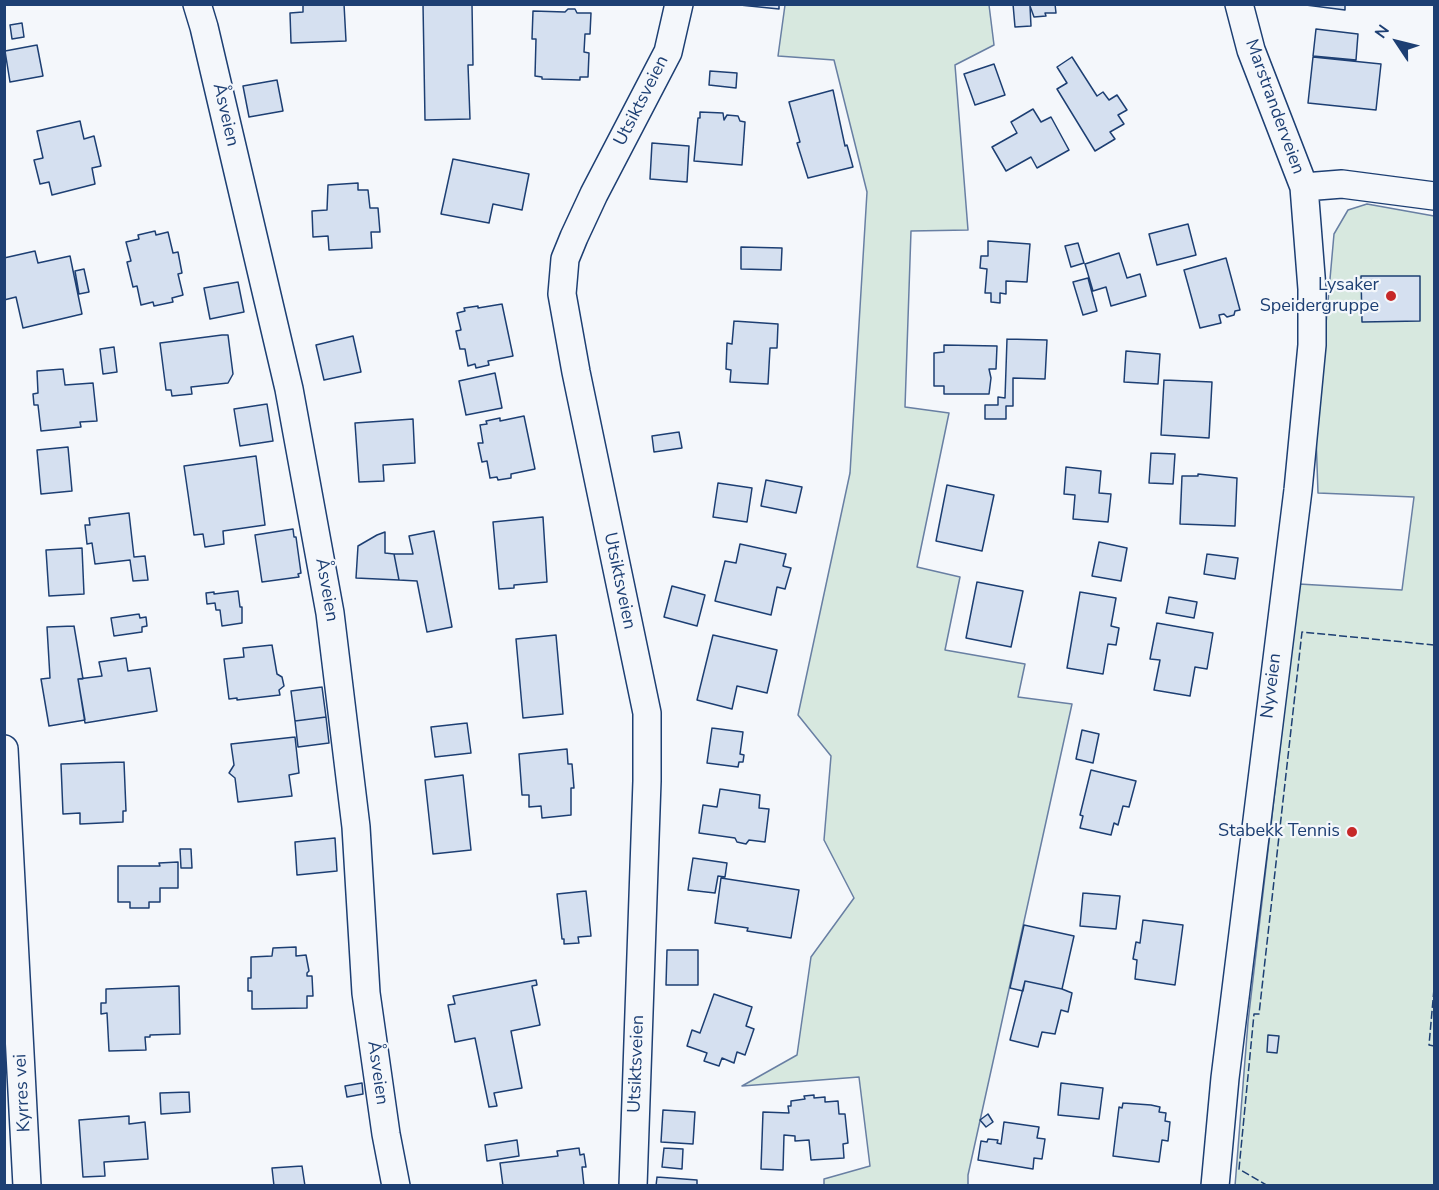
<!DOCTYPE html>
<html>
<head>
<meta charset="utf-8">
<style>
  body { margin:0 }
  #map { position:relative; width:1439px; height:1190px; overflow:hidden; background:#f4f7fb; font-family:"Nunito Sans",sans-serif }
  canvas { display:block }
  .frame { position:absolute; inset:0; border:6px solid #1d3f73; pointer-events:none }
  .north { position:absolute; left:1367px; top:12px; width:60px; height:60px; -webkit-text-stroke:4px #f4f7fb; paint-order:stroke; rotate:305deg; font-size:16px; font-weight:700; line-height:24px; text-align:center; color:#1d3f73 }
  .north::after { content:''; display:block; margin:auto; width:21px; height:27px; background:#1d3f73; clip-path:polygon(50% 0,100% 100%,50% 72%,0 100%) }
</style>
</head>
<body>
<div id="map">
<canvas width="1439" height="1190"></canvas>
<div class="frame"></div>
<div class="north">N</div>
</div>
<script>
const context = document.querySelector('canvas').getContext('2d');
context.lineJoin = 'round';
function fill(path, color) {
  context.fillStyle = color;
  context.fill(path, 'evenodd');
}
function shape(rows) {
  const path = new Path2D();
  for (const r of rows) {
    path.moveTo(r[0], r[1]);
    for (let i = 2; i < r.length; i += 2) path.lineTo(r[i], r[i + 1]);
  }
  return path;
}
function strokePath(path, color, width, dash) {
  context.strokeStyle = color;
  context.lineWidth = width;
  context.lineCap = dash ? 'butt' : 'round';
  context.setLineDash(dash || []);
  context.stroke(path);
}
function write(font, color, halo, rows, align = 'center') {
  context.font = font + ' "Nunito Sans",sans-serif';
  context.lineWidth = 4.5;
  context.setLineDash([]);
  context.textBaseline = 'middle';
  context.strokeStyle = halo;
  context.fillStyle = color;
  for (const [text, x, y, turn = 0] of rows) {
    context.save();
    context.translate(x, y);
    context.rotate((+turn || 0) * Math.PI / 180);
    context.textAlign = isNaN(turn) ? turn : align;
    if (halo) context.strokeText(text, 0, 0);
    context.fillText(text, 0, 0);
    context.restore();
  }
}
const green = shape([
  [785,5,989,5,994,45,955,65,968,230,911,231,905,407,949,413,917,567,960,577,945,650,1025,664,1018,697,1072,704,968,1175,968,1185,824,1185,824,1179,870,1166,859,1077,742,1086,797,1055,811,957,854,898,824,840,831,756,798,715,850,473,867,192,834,60,778,56,785,5],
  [1367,204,1434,216,1434,1185,1235,1186,1248,1022,1299,584,1402,590,1414,497,1318,493,1316,436,1334,234,1348,210,1367,204]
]);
fill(green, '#d7e8df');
strokePath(green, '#687fa3', 1.5);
const building = shape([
  [303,4,344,4,346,41,291,43,290,13,303,12,303,4],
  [423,4,472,4,473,65,468,65,470,119,425,120,423,4],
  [730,4,779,4,779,9,730,4],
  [1013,4,1055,4,1056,13,1045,13,1046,16,1034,17,1030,6,1031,26,1015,27,1013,4],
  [1298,4,1345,4,1345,10,1298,4],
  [568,9,575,9,577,13,591,13,590,34,585,34,584,52,589,53,588,77,580,77,580,80,542,79,542,77,535,76,536,39,532,39,533,11,565,12,568,9],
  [22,23,24,37,12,39,10,25,22,23],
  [1316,29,1358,34,1356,60,1313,56,1316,29],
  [37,45,43,76,10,82,5,51,37,45],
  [1072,57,1097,96,1103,92,1109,100,1117,95,1127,110,1118,115,1124,124,1110,132,1115,139,1095,151,1057,89,1067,83,1057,67,1072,57],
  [1313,57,1381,64,1376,110,1308,103,1313,57],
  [994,64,1005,95,975,105,964,74,994,64],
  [710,71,737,73,736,88,709,85,710,71],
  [277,80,283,111,249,117,243,86,277,80],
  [833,90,845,146,847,145,853,167,808,178,797,143,800,142,789,102,833,90],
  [1033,109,1041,122,1051,117,1069,150,1037,168,1031,157,1006,171,992,147,1017,133,1011,122,1033,109],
  [700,112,723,113,724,120,727,115,738,116,740,121,745,122,742,165,694,161,698,118,700,118,700,112],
  [80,121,84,139,94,136,101,166,92,168,95,184,52,195,49,182,40,184,34,160,43,158,37,131,80,121],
  [652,143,689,146,687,182,650,179,652,143],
  [453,159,529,174,522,210,493,204,489,223,441,214,453,159],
  [358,183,358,190,368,190,370,208,378,208,380,232,371,232,372,248,329,250,328,236,313,237,312,211,327,210,328,185,358,183],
  [1188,224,1196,255,1157,265,1149,234,1188,224],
  [155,231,156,235,168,232,173,253,178,252,182,273,178,274,183,295,172,298,173,302,154,306,153,302,141,305,137,286,133,287,127,262,131,261,126,242,139,239,138,235,155,231],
  [988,241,1030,244,1027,282,1006,281,1006,294,1000,293,1000,303,991,302,991,293,985,293,987,269,980,268,981,256,988,256,988,241],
  [1078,243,1084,263,1071,267,1065,246,1078,243],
  [741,247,782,248,781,270,741,269,741,247],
  [35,251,38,263,70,256,82,314,23,328,16,297,4,300,4,258,35,251],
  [1119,253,1127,278,1140,274,1146,296,1111,306,1106,287,1093,291,1085,264,1119,253],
  [1226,258,1240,310,1235,311,1234,315,1227,317,1224,314,1219,315,1221,323,1200,328,1184,270,1226,258],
  [84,269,89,292,79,294,75,271,84,269],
  [1361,276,1420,276,1420,321,1362,322,1361,276],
  [1088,278,1097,311,1083,315,1073,282,1088,278],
  [238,282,244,312,210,319,204,288,238,282],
  [502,304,513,356,488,361,489,365,476,368,475,364,468,366,465,349,460,349,456,331,461,330,457,313,465,311,464,308,478,306,478,308,502,304],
  [734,321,778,324,777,348,770,348,768,384,730,382,731,370,726,369,727,343,732,344,734,321],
  [222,335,228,335,233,374,228,383,191,387,192,394,172,396,171,390,166,390,160,343,222,335],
  [353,336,361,372,324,380,316,345,353,336],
  [1007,339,1047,340,1045,379,1013,378,1013,406,1006,406,1006,419,985,419,985,405,998,405,998,397,1005,398,1007,339],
  [944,345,997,346,996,369,989,369,991,378,989,394,944,394,944,386,934,386,934,353,944,352,944,345],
  [114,347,117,372,103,374,100,349,114,347],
  [1126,351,1160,354,1158,384,1124,382,1126,351],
  [63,369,65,385,93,383,97,421,80,422,81,427,41,431,38,405,34,405,33,394,38,393,37,371,63,369],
  [495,373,502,408,466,415,459,381,495,373],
  [1164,380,1212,382,1209,438,1161,435,1164,380],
  [267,404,273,441,240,446,234,409,267,404],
  [524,416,535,469,511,474,511,478,498,480,497,477,490,478,487,461,482,462,478,443,483,443,480,425,487,424,486,421,500,418,500,421,524,416],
  [413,419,415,463,383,465,384,481,359,482,355,423,413,419],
  [679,432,682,448,654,452,652,436,679,432],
  [68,447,72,491,41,494,37,450,68,447],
  [1151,453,1175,454,1173,484,1149,483,1151,453],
  [256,456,265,525,223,531,224,544,205,547,203,534,194,535,184,466,256,456],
  [1066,467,1101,471,1099,493,1111,494,1108,522,1073,519,1075,495,1064,494,1066,467],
  [1198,474,1237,478,1235,526,1180,524,1182,476,1198,476,1198,474],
  [766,480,802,487,796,513,761,506,766,480],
  [718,483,752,488,747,522,713,517,718,483],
  [947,485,994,495,982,551,936,541,947,485],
  [129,513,134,557,145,556,148,580,133,581,130,560,95,564,92,543,87,544,85,525,90,525,89,518,129,513],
  [543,517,547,582,514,585,514,588,499,589,493,522,543,517],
  [293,529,294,537,296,537,301,573,298,574,299,577,262,582,255,535,293,529],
  [434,531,452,627,427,632,417,581,399,580,394,554,413,554,409,536,434,531],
  [385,532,385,553,394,554,399,580,356,578,358,546,377,535,385,532],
  [1099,542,1127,548,1121,581,1092,576,1099,542],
  [740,544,786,554,783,566,791,568,785,589,777,587,771,615,715,601,725,561,736,563,740,544],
  [82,548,84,594,49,596,46,550,82,548],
  [1207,554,1238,558,1235,579,1204,574,1207,554],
  [977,582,1023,591,1011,647,966,638,977,582],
  [672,586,705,595,697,626,664,617,672,586],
  [238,591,240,607,242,607,242,623,222,626,220,610,216,610,215,603,207,604,206,593,214,592,214,594,238,591],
  [1080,592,1116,598,1111,626,1119,628,1116,645,1108,644,1103,674,1067,668,1080,592],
  [1169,597,1197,602,1194,618,1166,613,1169,597],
  [139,614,140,618,146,617,147,626,142,627,142,632,114,636,111,618,139,614],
  [1157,623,1213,633,1207,669,1195,667,1190,696,1154,690,1160,660,1150,659,1157,623],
  [74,626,83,679,78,679,85,720,49,726,41,679,50,678,47,627,74,626],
  [556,635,563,714,523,718,516,639,556,635],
  [713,635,777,650,767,693,737,686,732,709,697,700,713,635],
  [272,645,277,674,282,677,284,686,279,690,280,695,237,700,237,698,229,699,224,659,244,657,243,648,272,645],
  [126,658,128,671,150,668,157,711,85,723,78,679,102,676,99,662,126,658],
  [322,687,326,717,295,721,291,691,322,687],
  [326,717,329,743,298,747,295,721,326,717],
  [467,723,471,753,435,757,431,727,467,723],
  [712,728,743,732,740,754,744,755,743,762,739,762,738,767,707,763,712,728],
  [1082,730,1099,734,1093,763,1076,759,1082,730],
  [295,737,299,773,289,775,292,796,238,802,235,778,229,773,234,765,231,744,295,737],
  [567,749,568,764,572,764,574,788,571,788,571,815,542,818,541,806,529,807,529,795,522,795,519,754,567,749],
  [124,762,126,811,123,811,123,822,80,824,80,813,63,814,61,764,124,762],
  [1091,770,1136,781,1129,807,1123,806,1118,825,1114,823,1111,835,1080,828,1083,816,1080,815,1091,770],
  [463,775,471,850,433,854,425,780,463,775],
  [720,789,760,795,759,808,769,809,765,842,749,840,746,844,737,842,735,838,699,833,703,805,717,807,720,789],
  [335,838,337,871,297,875,295,842,335,838],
  [180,849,191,849,192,868,181,868,180,849],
  [693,858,727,863,725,877,718,876,715,893,688,890,693,858],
  [178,862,178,888,160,888,160,902,149,902,149,908,130,908,130,902,118,902,118,866,160,866,159,863,178,862],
  [721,878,799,890,791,938,747,931,748,928,715,923,721,878],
  [586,891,591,936,578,937,579,943,564,944,564,939,562,939,557,894,586,891],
  [1083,893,1120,896,1116,929,1080,926,1083,893],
  [1143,920,1183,925,1175,985,1135,979,1137,960,1133,959,1136,942,1140,943,1143,920],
  [1024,925,1074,936,1062,989,1025,981,1023,991,1010,988,1024,925],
  [296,947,296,956,306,955,309,971,307,973,307,976,312,976,313,996,307,996,307,1008,252,1009,252,991,248,991,248,978,251,978,251,957,272,956,273,948,296,947],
  [667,950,698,950,698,985,666,985,667,950],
  [536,980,537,985,532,986,540,1025,511,1031,522,1088,494,1093,497,1106,489,1107,475,1038,455,1042,448,1005,455,1004,453,996,536,980],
  [1025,981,1062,989,1072,993,1068,1012,1061,1010,1055,1034,1042,1032,1038,1047,1010,1040,1025,981],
  [179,986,180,1034,150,1035,150,1037,145,1037,146,1050,109,1051,107,1013,101,1014,101,1003,106,1003,106,989,179,986],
  [714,994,752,1007,746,1026,754,1029,745,1055,737,1052,734,1063,722,1058,719,1066,704,1061,707,1053,687,1046,692,1030,700,1033,714,994],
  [1268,1035,1279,1036,1277,1053,1267,1052,1268,1035],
  [362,1083,363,1094,347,1097,345,1086,362,1083],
  [1061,1083,1103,1088,1099,1119,1058,1115,1061,1083],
  [189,1092,190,1112,161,1114,160,1093,189,1092],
  [814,1095,814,1098,825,1097,825,1102,838,1101,839,1114,845,1114,848,1143,843,1144,844,1158,811,1160,809,1140,795,1141,795,1136,784,1135,783,1170,761,1169,763,1112,789,1113,788,1106,791,1106,791,1101,805,1099,804,1096,814,1095],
  [1123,1103,1151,1105,1160,1107,1159,1112,1166,1113,1165,1121,1170,1122,1168,1141,1162,1140,1159,1162,1113,1156,1119,1107,1122,1108,1123,1103],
  [663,1110,695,1112,693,1144,661,1142,663,1110],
  [988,1114,993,1122,986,1127,980,1120,988,1114],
  [129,1116,129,1124,145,1122,148,1159,104,1162,105,1176,83,1177,79,1120,129,1116],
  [1004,1122,1039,1127,1037,1138,1045,1139,1042,1159,1034,1158,1033,1169,978,1160,981,1141,987,1142,988,1139,998,1140,997,1143,1001,1144,1004,1122],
  [517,1140,519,1156,487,1161,485,1145,517,1140],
  [579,1148,580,1155,584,1154,586,1167,582,1167,584,1186,503,1186,500,1163,558,1156,557,1151,579,1148],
  [664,1148,683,1149,682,1169,662,1167,664,1148],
  [302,1166,305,1186,274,1186,272,1168,302,1166],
  [657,1177,697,1180,697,1186,656,1186,657,1177]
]);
fill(building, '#d5e0f0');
strokePath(building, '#1d3f73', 1.5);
const street = shape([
  [197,4,204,27,289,389,330,613,356,827,366,993,386,1134,396,1186],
  [1239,4,1251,50,1304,187,1342,184,1434,196],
  [4,749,27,1186],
  [633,1186,647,781,647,713,576,372,562,294,565,259,574,237,594,194,668,52,679,4],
  [1215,1186,1225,1078,1298,490,1312,345,1312,289,1304,187]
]);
strokePath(street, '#1d3f73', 30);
strokePath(street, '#f4f7fb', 27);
strokePath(shape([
  [1434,989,1429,1045,1434,1046],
  [1268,1186,1239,1169,1254,1014,1259,1014,1302,632,1434,645]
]), '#1d3f73', 1.5, [8, 3]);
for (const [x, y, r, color] of [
  [1391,296,6,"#c62828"],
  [1352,832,6,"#c62828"]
]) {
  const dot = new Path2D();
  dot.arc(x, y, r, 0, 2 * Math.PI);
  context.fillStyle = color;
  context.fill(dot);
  strokePath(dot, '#f4f7fb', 2);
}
write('18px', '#1d3f73', '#f4f7fb', [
  ["Utsiktsveien",642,101,-63],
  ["Marstranderveien",1274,107,70],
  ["Åsveien",225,115,77],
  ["Utsiktsveien",619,581,78],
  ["Åsveien",326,590,80],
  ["Nyveien",1272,686,-83],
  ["Utsiktsveien",637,1064,-88],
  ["Åsveien",377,1073,82],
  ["Kyrres vei",23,1093,-93]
]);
write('18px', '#1d3f73', '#f4f7fb', [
  ["Lysaker",1379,286],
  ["Speidergruppe",1379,307],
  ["Stabekk Tennis",1340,832]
], 'right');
</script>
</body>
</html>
